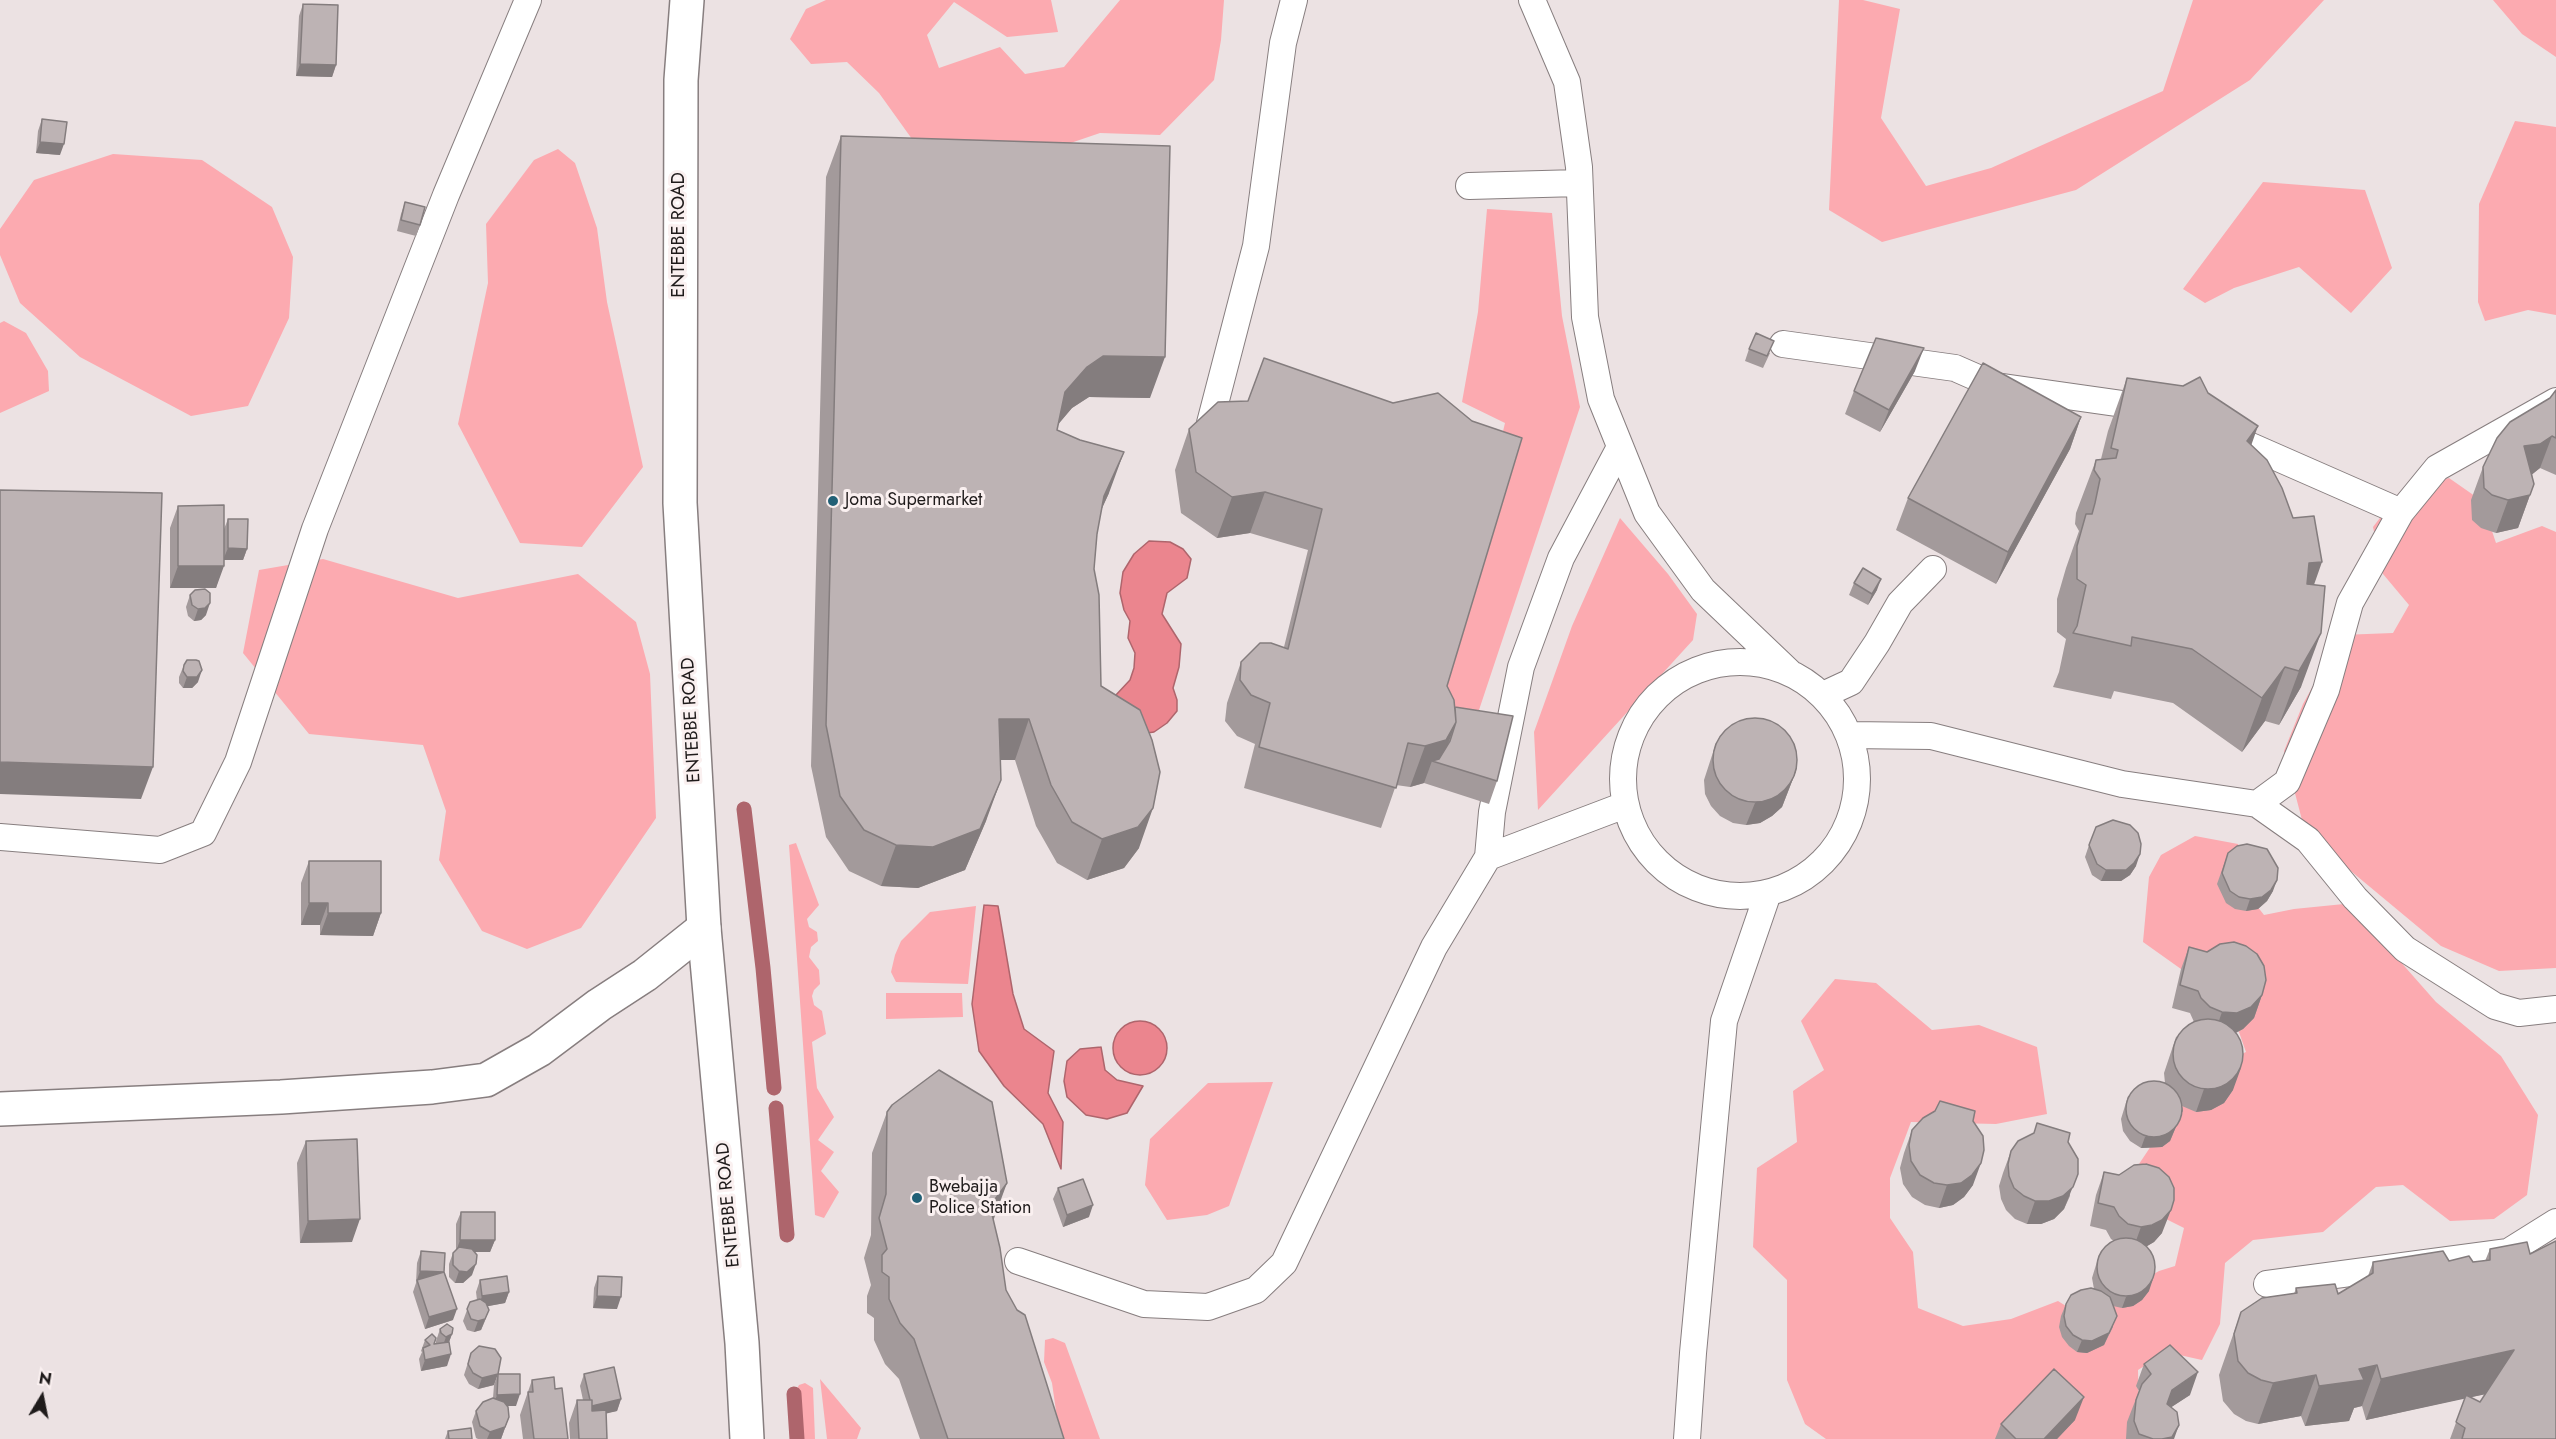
<!DOCTYPE html>
<html>
<head>
<meta charset="utf-8">
<style>
  body { margin:0 }
  #map { position:relative; width:2556px; height:1439px; overflow:hidden; background:#ece2e3; font-family:Jost,sans-serif }
  canvas { display:block }
  .north { position:absolute; left:12px; top:1367px; width:60px; height:60px; -webkit-text-stroke:4px #faf0f0; paint-order:stroke; rotate:10deg; font-size:16px; font-weight:700; line-height:24px; text-align:center; color:#1f1b1b }
  .north::after { content:''; display:block; margin:auto; width:21px; height:27px; background:#1f1b1b; clip-path:polygon(50% 0,100% 100%,50% 72%,0 100%) }
</style>
</head>
<body>
<div id="map">
<canvas width="2556" height="1439"></canvas>
<div class="north">N</div>
</div>
<script>
const context = document.querySelector('canvas').getContext('2d');
context.lineJoin = 'round';
function fill(path, color) {
  context.fillStyle = color;
  context.fill(path, 'evenodd');
}
function shape(rows) {
  const path = new Path2D();
  for (const r of rows) {
    if (r.length === 3) {
      path.moveTo(r[0] + r[2], r[1]);
      path.arc(r[0], r[1], r[2], 0, 2 * Math.PI);
      continue;
    }
    path.moveTo(r[0], r[1]);
    for (let i = 2; i < r.length; i += 2) path.lineTo(r[i], r[i + 1]);
  }
  return path;
}
function strokePath(path, color, width, dash) {
  context.strokeStyle = color;
  context.lineWidth = width;
  context.lineCap = dash ? 'butt' : 'round';
  context.setLineDash(dash || []);
  context.stroke(path);
}
function write(font, color, halo, rows, align = 'center') {
  context.font = font + ' Jost,sans-serif';
  context.lineWidth = 6;
  context.setLineDash([]);
  context.textBaseline = 'middle';
  context.strokeStyle = halo;
  context.fillStyle = color;
  for (const [text, x, y, turn = 0] of rows) {
    context.save();
    context.translate(x, y);
    context.rotate((+turn || 0) * Math.PI / 180);
    context.textAlign = isNaN(turn) ? turn : align;
    if (halo) context.strokeText(text, 0, 0);
    context.fillText(text, 0, 0);
    context.restore();
  }
}
fill(shape([
  [826,0,1051,0,1058,32,1007,37,954,2,927,35,939,68,1000,47,1025,74,1064,67,1120,0,1224,0,1221,40,1214,80,1160,135,1100,133,1053,149,917,146,879,93,847,62,811,64,790,39,806,9],
  [1839,0,1863,0,1900,9,1881,118,1926,186,1991,168,2163,91,2193,0,2324,0,2250,80,2076,190,1882,242,1829,210],
  [2493,0,2556,0,2556,57,2522,34],
  [2515,121,2556,127,2556,315,2528,310,2485,321,2478,302,2479,204],
  [558,149,575,163,597,228,607,302,643,467,582,547,520,543,458,424,488,283,486,224,534,160],
  [113,154,202,160,272,207,293,257,289,318,248,406,191,416,80,357,20,303,0,255,0,229,34,180],
  [2263,182,2365,190,2392,268,2351,313,2299,267,2234,288,2205,303,2183,289],
  [1487,209,1552,213,1562,316,1580,407,1471,734,1432,727,1505,423,1462,402,1478,312],
  [4,321,26,333,48,371,49,391,0,413,0,323],
  [2449,478,2482,501,2496,543,2542,526,2556,532,2556,968,2499,971,2441,946,2340,862,2302,820,2284,751,2303,704,2341,635,2393,633,2409,605,2383,574,2373,527,2399,493],
  [1620,518,1668,574,1697,614,1693,640,1538,810,1534,732,1572,626],
  [323,559,458,598,578,574,636,622,650,674,656,818,581,928,527,949,482,931,439,860,446,811,423,745,309,734,243,653,259,570],
  [2195,836,2238,844,2246,869,2243,888,2264,915,2294,909,2344,904,2391,951,2436,1002,2501,1056,2538,1115,2527,1195,2494,1219,2450,1221,2403,1185,2376,1187,2323,1232,2253,1240,2225,1263,2220,1324,2202,1360,2166,1352,2138,1370,2139,1421,2130,1439,1826,1439,1805,1424,1787,1380,1787,1280,1753,1247,1757,1168,1797,1142,1793,1091,1824,1070,1801,1021,1835,979,1876,983,1932,1030,1979,1025,2037,1047,2047,1114,1996,1124,1911,1122,1890,1178,1890,1218,1913,1252,1918,1308,1963,1326,2011,1319,2058,1301,2085,1318,2124,1291,2159,1271,2175,1266,2184,1228,2132,1202,2139,1164,2199,1074,2246,1052,2234,1018,2181,969,2143,942,2149,877,2161,855],
  [796,843,819,905,807,919,809,927,817,932,818,941,811,947,809,957,819,970,820,984,814,990,812,996,814,1005,822,1011,826,1034,812,1042,817,1088,834,1117,818,1140,834,1152,821,1171,839,1192,824,1218,815,1215,789,845],
  [976,906,968,984,896,982,891,972,895,955,901,941,930,912],
  [886,993,962,993,963,1017,886,1019],
  [1273,1082,1229,1206,1207,1215,1167,1220,1145,1185,1150,1139,1208,1083],
  [1053,1338,1065,1343,1100,1439,1060,1439,1052,1383,1044,1362,1045,1340],
  [820,1379,861,1428,857,1439,827,1439],
  [805,1383,813,1388,815,1439,797,1439,794,1394,799,1385]
]), '#fcaab0');
const water = shape([
  [1149,541,1170,542,1183,549,1191,559,1187,578,1167,593,1162,614,1181,644,1179,667,1173,688,1177,700,1177,711,1167,723,1154,732,1140,734,1115,696,1130,680,1134,668,1135,653,1128,638,1130,621,1124,610,1120,593,1123,572,1134,554,1149,541],
  [984,905,998,906,1013,994,1024,1029,1054,1051,1048,1093,1063,1122,1061,1169,1043,1124,1004,1086,979,1051,972,1004,984,905],
  [1140,1048,27],
  [1101,1047,1105,1070,1117,1080,1143,1086,1127,1113,1107,1119,1086,1115,1067,1097,1064,1081,1067,1061,1080,1049,1101,1047]
]);
fill(water, '#eb858e');
strokePath(water, '#ae656c', 1.5);
strokePath(shape([
  [744,809,763,968,774,1088],
  [776,1108,787,1235],
  [794,1394,797,1439]
]), '#ae656c', 15);
const service = shape([
  [1532,0,1567,82,1579,167,1585,317,1601,399,1647,513,1703,590,1789,672],
  [1469,186,1579,183],
  [1783,344,1955,368,1996,386,2151,408],
  [1210,423,1256,246,1283,43,1294,0],
  [2221,433,2401,512],
  [1740,779,117],
  [1823,695,1851,682,1877,643,1900,603,1933,569],
  [1849,735,1931,736,2122,784,2257,804,2308,840,2355,898,2405,949,2495,1006,2519,1013,2556,1009],
  [2257,804,2287,782,2326,690,2350,603,2401,512,2437,468,2556,401],
  [0,837,160,850,203,833,238,762,315,529,446,195,528,0],
  [1488,857,1492,812,1521,667,1561,558,1620,447],
  [1018,1261,1144,1304,1208,1307,1256,1290,1284,1263,1434,947,1488,857,1625,805],
  [2267,1284,2508,1252,2556,1222],
  [1687,1439,1693,1353,1724,1021,1768,893]
]);
const minor = shape([
  [0,1109,281,1097,432,1087,486,1080,539,1050,599,1005,645,975,704,928]
]);
const primary = shape([
  [687,0,681,80,680,503,704,928,742,1343,747,1439]
]);
strokePath(service, '#877e7f', 28);
strokePath(minor, '#877e7f', 36);
strokePath(primary, '#877e7f', 36);
strokePath(service, '#fff', 26);
strokePath(minor, '#fff', 33);
strokePath(primary, '#fff', 33);
fill(shape([
  [303,4,336,65,332,77,296,76,299,16],
  [42,119,60,155,36,153,38,131],
  [841,136,1150,398,1089,397,1072,408,1058,424,1057,430,1109,493,1101,510,1097,534,1094,569,1101,686,1139,848,1124,868,1087,880,1057,863,1036,826,1015,760,1001,760,986,821,965,870,918,888,881,886,849,871,826,837,811,766,826,177],
  [405,202,420,225,416,236,397,231,401,214],
  [1749,349,1770,353,1763,368,1745,361],
  [1264,358,1447,686,1455,707,1497,781,1489,804,1424,783,1410,787,1396,785,1381,828,1244,788,1255,744,1237,736,1225,721,1227,703,1241,662,1284,647,1308,550,1250,533,1217,538,1181,513,1175,470,1189,429,1248,401],
  [1915,371,1880,432,1845,414,1854,391],
  [2127,378,2208,393,2251,445,2314,585,2301,687,2279,725,2265,721,2242,752,2173,703,2114,691,2111,699,2053,687,2059,672,2066,639,2057,632,2057,599,2066,568,2079,531,2075,524,2076,513,2096,460,2101,459,2108,431],
  [2556,390,2556,475,2540,468,2532,474,2534,484,2518,528,2496,533,2481,528,2472,520,2471,500,2483,467,2550,398],
  [2081,417,2070,449,1996,584,1896,530,1908,498],
  [178,506,224,529,228,519,247,549,243,560,224,560,216,588,170,588,170,528],
  [1854,583,1877,590,1868,605,1849,595],
  [190,595,206,615,201,620,194,621,188,616,186,607],
  [184,665,198,682,192,688,183,688,179,683,179,677],
  [1716,743,1796,771,1782,807,1772,816,1760,823,1746,825,1733,823,1720,816,1711,806,1705,794,1704,780],
  [2089,845,2136,866,2130,875,2121,881,2101,881,2092,875,2085,857],
  [2228,853,2273,891,2267,901,2258,909,2246,911,2235,909,2226,903,2217,884],
  [309,861,381,913,373,936,320,935,320,925,301,925,301,883],
  [2189,947,2262,995,2254,1018,2243,1029,2236,1033,2233,1090,2224,1103,2211,1110,2196,1112,2182,1106,2183,1110,2170,1141,2162,1147,2141,1148,2130,1141,2123,1131,2121,1119,2128,1096,2165,1083,2164,1073,2176,1037,2194,1022,2190,1013,2172,1008,2181,969],
  [887,1112,993,1219,1006,1290,1064,1439,920,1439,899,1379,885,1364,874,1340,874,1318,867,1313,867,1296,871,1285,864,1258,871,1235,872,1153],
  [1973,1121,1973,1185,1964,1197,1953,1205,1939,1208,1925,1205,1912,1197,1903,1184,1900,1168,1904,1153,1912,1130],
  [306,1141,352,1242,300,1243,297,1163],
  [2068,1142,2070,1196,2064,1209,2054,1219,2041,1224,2027,1224,2015,1219,2006,1210,2001,1199,1999,1186,2003,1173,2011,1151],
  [2104,1172,2162,1233,2154,1242,2145,1247,2149,1291,2142,1300,2133,1306,2122,1308,2113,1306,2113,1327,2104,1345,2087,1353,2077,1352,2069,1346,2062,1337,2059,1327,2061,1316,2066,1304,2094,1289,2092,1278,2099,1255,2114,1241,2111,1239,2106,1230,2090,1226,2096,1195],
  [1058,1188,1089,1217,1063,1227,1053,1199],
  [461,1212,495,1240,490,1252,474,1252,472,1275,463,1283,455,1283,449,1277,449,1264,453,1253,456,1251,456,1224],
  [2490,1249,2556,1439,2450,1439,2465,1398,2366,1420,2362,1406,2354,1408,2349,1421,2305,1426,2301,1416,2258,1424,2246,1421,2234,1414,2223,1401,2219,1375,2241,1312,2294,1294,2296,1288,2338,1294,2368,1276,2373,1262,2449,1261,2473,1262,2485,1261],
  [2486,1394,2480,1402,2471,1397],
  [421,1251,444,1272,453,1320,425,1329,413,1292,416,1283,417,1263],
  [598,1276,617,1309,593,1308,594,1288],
  [480,1280,509,1292,505,1303,488,1306,485,1321,481,1330,474,1332,467,1330,463,1321,470,1302,477,1300,476,1292],
  [440,1329,452,1334,449,1342,447,1366,421,1371,419,1359,422,1352,421,1351,425,1340,434,1344,436,1344,436,1341],
  [471,1353,494,1385,478,1389,469,1384,464,1375],
  [2144,1364,2190,1395,2171,1407,2174,1439,2126,1439,2127,1422,2139,1391,2136,1386],
  [498,1374,516,1406,507,1406,509,1417,501,1439,478,1439,476,1438,472,1422,476,1411,493,1398,494,1385],
  [584,1374,621,1399,617,1411,606,1413,607,1439,570,1439,569,1423,577,1400,583,1400,580,1386],
  [532,1380,555,1389,568,1439,523,1439,520,1415],
  [2075,1420,2057,1439,1995,1439,2001,1424],
  [448,1431,472,1439,445,1439]
]), '#a39a9b');
fill(shape([
  [300,64,336,65,332,77,296,76],
  [40,142,64,144,60,155,36,153],
  [1924,348,1915,371,1880,432,1889,410],
  [1103,356,1165,357,1150,398,1089,397,1072,408,1051,433,1065,392,1087,367],
  [2081,417,2070,449,1996,584,2008,552],
  [2258,426,2239,480,2247,441],
  [2552,436,2540,468,2529,477,2524,446],
  [1124,452,1109,493,1089,537,1104,496],
  [2534,484,2518,528,2496,533,2508,500],
  [1265,492,1250,533,1217,538,1232,497],
  [228,548,247,549,243,560,223,560],
  [2322,562,2303,616,2309,563],
  [178,566,224,566,216,588,170,588],
  [1881,579,1877,590,1868,605,1872,594],
  [210,603,206,615,201,620,194,621,198,609],
  [2321,633,2301,687,2279,725,2299,671],
  [2285,667,2265,721,2242,752,2262,698],
  [202,670,198,682,192,688,183,688,187,677],
  [999,719,1029,719,1015,760,985,760],
  [1456,722,1441,763,1432,761,1424,783,1410,787,1425,746],
  [0,762,153,767,141,799,0,794],
  [1796,771,1782,807,1772,816,1760,823,1746,825,1755,803],
  [1001,780,986,821,965,870,918,888,881,886,896,845],
  [1153,808,1139,848,1124,868,1087,880,1102,839],
  [2140,854,2136,866,2130,875,2121,881,2101,881,2106,870],
  [2277,880,2273,891,2267,901,2258,909,2246,911,2250,899],
  [309,903,328,903,320,925,301,925],
  [328,913,381,913,373,936,320,935],
  [2262,995,2254,1018,2243,1029,2229,1036,2214,1035,2222,1012],
  [2241,1068,2233,1090,2224,1103,2211,1110,2196,1112,2204,1089],
  [2183,1110,2170,1141,2162,1147,2141,1148,2145,1137],
  [1981,1163,1973,1185,1964,1197,1953,1205,1939,1208,1947,1185],
  [2078,1174,2064,1209,2054,1219,2041,1224,2027,1224,2035,1201],
  [1007,1183,992,1224,990,1206],
  [1093,1205,1089,1217,1063,1227,1067,1215],
  [2171,1210,2162,1233,2154,1242,2144,1248,2133,1249,2141,1227],
  [360,1219,352,1242,300,1243,308,1221],
  [460,1240,495,1240,490,1252,456,1252],
  [476,1264,472,1275,463,1283,455,1283,459,1271],
  [420,1271,444,1272,417,1280,416,1283],
  [2153,1279,2149,1291,2142,1300,2133,1306,2122,1308,2126,1297],
  [509,1292,505,1303,478,1308,482,1296],
  [597,1296,621,1297,617,1309,593,1308],
  [457,1309,453,1320,425,1329,429,1317],
  [489,1310,481,1330,474,1332,478,1321],
  [2117,1316,2104,1345,2087,1353,2077,1352,2082,1340],
  [452,1334,448,1345,442,1348,446,1337],
  [2514,1350,2500,1391,2366,1420,2381,1379],
  [451,1354,447,1366,421,1371,425,1360],
  [2377,1365,2362,1406,2354,1408,2349,1421,2305,1426,2319,1386,2359,1369],
  [2198,1372,2190,1395,2164,1412,2172,1390],
  [498,1374,494,1385,478,1389,482,1378],
  [2316,1375,2301,1416,2258,1424,2273,1383],
  [520,1394,516,1406,493,1406,497,1395],
  [2084,1397,2075,1420,2057,1439,2044,1439],
  [621,1399,617,1411,588,1418,592,1406],
  [509,1417,501,1439,487,1439,490,1432],
  [2179,1425,2174,1439,2162,1439]
]), '#847d7e');
const building = shape([
  [303,4,338,5,336,65,300,64,303,4],
  [42,119,67,122,64,144,40,142,42,119],
  [841,136,1170,146,1165,357,1103,356,1087,367,1065,392,1057,430,1080,440,1124,452,1104,496,1097,534,1094,569,1099,595,1101,686,1140,710,1152,740,1160,772,1153,808,1138,827,1102,839,1072,822,1051,785,1029,719,999,719,1001,780,980,829,933,847,896,845,864,830,840,796,826,725,841,136],
  [405,202,425,207,420,225,401,220,405,202],
  [1756,333,1774,341,1767,356,1749,349,1756,333],
  [1876,338,1924,348,1889,410,1854,391,1876,338],
  [1264,358,1393,403,1438,393,1472,421,1522,438,1447,686,1454,700,1456,722,1446,740,1425,746,1408,743,1396,788,1259,747,1270,703,1251,695,1240,680,1241,662,1260,643,1271,643,1288,649,1322,509,1265,492,1232,497,1196,472,1189,429,1218,402,1248,401,1264,358],
  [1983,363,2081,417,2008,552,1908,498,1983,363],
  [2200,377,2208,393,2258,426,2247,441,2267,460,2282,488,2293,518,2314,516,2322,562,2309,563,2307,584,2325,586,2321,633,2299,671,2285,667,2262,698,2192,649,2132,637,2131,646,2073,633,2077,626,2086,585,2077,579,2077,546,2086,514,2092,514,2095,503,2100,479,2094,470,2096,460,2116,458,2118,450,2111,448,2127,378,2183,386,2200,377],
  [2556,390,2556,438,2552,436,2540,444,2524,446,2534,484,2530,495,2508,500,2492,495,2484,488,2483,467,2497,438,2510,422,2550,398,2556,390],
  [0,490,162,493,153,767,0,762,0,490],
  [224,505,224,566,178,566,178,506,224,505],
  [228,519,248,519,247,549,228,548,228,519],
  [1863,568,1881,579,1872,594,1854,583,1863,568],
  [205,589,210,593,210,603,205,608,198,609,192,605,190,595,195,590,205,589],
  [187,660,196,660,199,661,202,670,197,677,187,677,183,671,184,665,187,660],
  [1455,707,1513,716,1497,781,1432,761,1439,759,1450,741,1456,722,1455,707],
  [1755,760,42],
  [2113,820,2130,825,2138,833,2141,844,2140,854,2134,863,2126,870,2106,870,2097,864,2089,845,2096,827,2113,820],
  [2247,844,2267,849,2278,868,2277,880,2271,890,2262,897,2250,899,2239,897,2230,891,2222,873,2228,853,2237,846,2247,844],
  [309,861,381,861,381,913,328,913,328,903,309,903,309,861],
  [2234,942,2246,946,2257,954,2264,966,2266,980,2262,995,2251,1007,2237,1013,2222,1012,2210,1007,2201,998,2198,991,2180,985,2189,947,2207,952,2220,944,2234,942],
  [2208,1054,35],
  [939,1070,992,1102,1007,1183,990,1206,1000,1248,1006,1290,1017,1310,1025,1315,1064,1439,948,1439,914,1339,900,1323,889,1299,889,1277,882,1272,882,1255,887,1249,879,1218,886,1194,887,1112,892,1105,939,1070],
  [2154,1109,28],
  [1940,1101,1975,1111,1973,1121,1983,1136,1984,1150,1981,1163,1972,1175,1961,1183,1947,1185,1934,1183,1920,1175,1911,1161,1909,1145,1912,1130,1923,1118,1935,1111,1940,1101],
  [2037,1123,2070,1133,2068,1142,2078,1159,2078,1174,2073,1187,2063,1196,2049,1201,2035,1201,2024,1196,2014,1188,2009,1176,2008,1164,2011,1151,2018,1141,2034,1133,2037,1123],
  [357,1139,360,1219,308,1221,306,1141,357,1139],
  [2146,1164,2159,1168,2169,1177,2174,1188,2174,1200,2171,1210,2162,1220,2152,1225,2141,1227,2128,1224,2119,1216,2114,1207,2098,1203,2104,1172,2119,1175,2134,1165,2146,1164],
  [1083,1179,1093,1205,1067,1215,1058,1188,1083,1179],
  [461,1212,495,1212,495,1240,460,1240,461,1212],
  [2126,1267,29],
  [2556,1241,2556,1439,2462,1439,2465,1428,2456,1422,2466,1395,2480,1402,2514,1350,2381,1379,2377,1365,2359,1369,2364,1380,2319,1386,2316,1375,2273,1383,2261,1380,2248,1373,2238,1361,2234,1334,2241,1312,2262,1298,2297,1293,2296,1288,2335,1284,2338,1294,2373,1273,2373,1262,2443,1251,2449,1261,2469,1256,2473,1262,2490,1260,2490,1249,2527,1242,2530,1254,2556,1241],
  [459,1247,472,1249,477,1255,476,1264,467,1272,459,1271,453,1265,453,1253,459,1247],
  [421,1251,445,1253,444,1272,457,1309,429,1317,417,1280,444,1272,420,1271,421,1251],
  [507,1276,509,1292,482,1296,480,1280,507,1276],
  [598,1276,622,1277,621,1297,597,1296,598,1276],
  [2091,1288,2101,1291,2110,1297,2117,1316,2109,1333,2092,1341,2082,1340,2073,1335,2066,1326,2064,1316,2066,1304,2071,1295,2081,1290,2091,1288],
  [480,1299,486,1303,489,1310,485,1319,478,1321,471,1319,467,1309,470,1302,480,1299],
  [447,1324,453,1328,452,1334,446,1337,441,1333,440,1329,447,1324],
  [432,1334,436,1338,434,1344,449,1342,451,1354,425,1360,423,1348,430,1345,425,1340,432,1334],
  [2170,1345,2198,1372,2172,1390,2167,1404,2177,1412,2179,1425,2172,1437,2162,1439,2153,1439,2139,1434,2134,1421,2136,1400,2142,1384,2151,1374,2144,1364,2170,1345],
  [479,1346,495,1349,501,1358,498,1374,482,1378,473,1373,468,1364,471,1353,479,1346],
  [614,1367,621,1399,592,1406,592,1400,590,1400,584,1374,614,1367],
  [2054,1369,2084,1397,2044,1439,2016,1439,2001,1424,2054,1369],
  [498,1374,520,1374,520,1394,497,1395,498,1374],
  [554,1377,555,1389,562,1388,568,1439,534,1439,528,1392,533,1392,532,1380,554,1377],
  [493,1398,504,1402,508,1407,509,1417,505,1427,490,1432,480,1426,476,1411,483,1402,493,1398],
  [577,1400,592,1400,592,1411,606,1410,607,1439,579,1439,577,1400],
  [471,1428,472,1439,449,1439,448,1431,471,1428]
]);
fill(building, '#bdb3b4');
strokePath(building, '#847d7e', 1.5);
for (const [x, y, r, color] of [
  [833,501,6,"#216076"],
  [917,1198,6,"#216076"]
]) {
  const dot = new Path2D();
  dot.arc(x, y, r, 0, 2 * Math.PI);
  context.fillStyle = color;
  context.fill(dot);
  strokePath(dot, '#faf0f0', 2);
}
write('18px', '#1f1b1b', '#faf0f0', [
  ["ENTEBBE ROAD",680,235,-90],
  ["ENTEBBE ROAD",692,720,-93],
  ["ENTEBBE ROAD",729,1205,-95]
]);
write('18px', '#1f1b1b', '#faf0f0', [
  ["Joma Supermarket",845,501],
  ["Bwebajja",929,1188],
  ["Police Station",929,1209]
], 'left');
</script>
</body>
</html>
